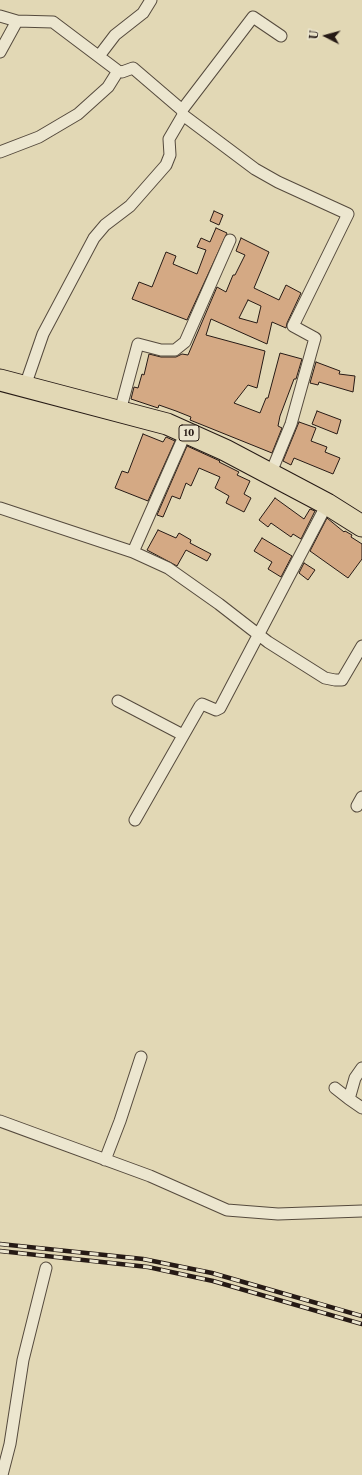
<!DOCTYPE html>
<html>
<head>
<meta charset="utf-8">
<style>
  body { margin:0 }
  #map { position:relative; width:362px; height:1475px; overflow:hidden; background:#e2d8b5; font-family:"Libre Caslon Text",serif }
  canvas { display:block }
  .north { position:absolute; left:306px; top:16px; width:40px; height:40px; -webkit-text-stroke:3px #ece6cf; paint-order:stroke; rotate:276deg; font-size:11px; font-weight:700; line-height:16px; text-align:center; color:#261a15 }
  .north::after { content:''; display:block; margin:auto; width:14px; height:18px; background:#261a15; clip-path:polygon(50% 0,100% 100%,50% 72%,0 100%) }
</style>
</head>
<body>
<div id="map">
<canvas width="362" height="1475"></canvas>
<div class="north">U</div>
</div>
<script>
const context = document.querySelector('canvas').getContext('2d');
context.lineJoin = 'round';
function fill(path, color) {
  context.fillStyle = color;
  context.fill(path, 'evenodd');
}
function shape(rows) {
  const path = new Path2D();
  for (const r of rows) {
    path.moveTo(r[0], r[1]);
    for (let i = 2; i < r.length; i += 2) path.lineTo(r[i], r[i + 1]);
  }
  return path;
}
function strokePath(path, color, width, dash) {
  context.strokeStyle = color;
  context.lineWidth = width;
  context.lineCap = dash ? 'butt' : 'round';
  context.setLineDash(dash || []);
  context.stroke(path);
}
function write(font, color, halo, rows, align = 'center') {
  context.font = font + ' "Libre Caslon Text",serif';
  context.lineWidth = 3;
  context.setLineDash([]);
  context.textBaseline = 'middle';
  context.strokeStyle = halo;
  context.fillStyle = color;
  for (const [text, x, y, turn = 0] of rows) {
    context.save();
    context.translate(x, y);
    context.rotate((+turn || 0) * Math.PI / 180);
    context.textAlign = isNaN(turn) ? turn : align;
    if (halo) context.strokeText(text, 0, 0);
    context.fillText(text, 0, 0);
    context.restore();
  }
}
const building = shape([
  [214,211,223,215,219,225,210,221,214,211],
  [216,228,227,233,187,320,132,299,139,282,152,287,166,252,176,256,173,264,197,274,206,250,197,247,201,238,210,242,216,228],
  [241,238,269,252,254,288,279,300,286,285,301,293,287,323,286,328,272,322,267,344,211,319,206,335,265,351,257,388,248,385,234,403,260,413,266,398,268,398,280,353,302,359,296,379,294,379,280,416,278,426,282,428,272,453,190,420,191,417,176,411,159,405,158,408,131,399,134,387,138,388,142,374,144,375,149,354,161,357,176,357,182,354,188,355,217,287,226,292,233,275,235,275,245,255,236,251,241,238],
  [248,300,261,306,257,323,239,318,248,300],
  [316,362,340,371,339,374,355,376,353,392,319,382,318,385,310,383,316,362],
  [317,411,341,420,337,434,312,424,317,411],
  [299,422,316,428,311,441,327,447,325,452,340,458,333,474,294,458,291,465,283,461,299,422],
  [143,434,163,442,166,437,175,441,148,501,115,488,122,471,128,473,143,434],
  [187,446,220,461,219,462,239,472,237,475,250,481,244,494,251,498,244,512,226,503,229,496,215,488,220,477,199,468,191,486,186,483,180,499,172,496,163,517,157,515,187,446],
  [275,498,304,519,310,509,315,511,301,539,293,534,291,537,271,523,268,527,259,520,275,498],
  [327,518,344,532,345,531,352,535,351,537,362,544,362,559,348,578,310,551,327,518],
  [158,530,176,538,179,533,191,540,190,543,211,554,207,561,186,550,177,566,147,550,158,530],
  [262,538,292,556,281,577,268,569,272,562,254,551,262,538],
  [304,563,315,570,308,580,299,573,304,563]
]);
fill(building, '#d4a984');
strokePath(building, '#261a15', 1);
const street = shape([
  [0,16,17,21,53,22,118,71,122,72,133,68,182,110,183,115,169,139,170,155,166,165,130,206,105,225,94,238,43,334,25,386],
  [0,52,17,21],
  [99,56,115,35,143,13,151,0],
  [182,110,253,17,281,36],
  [183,115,255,169,278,182,348,214,293,326,315,338,291,424,270,475],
  [0,152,39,137,78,114,108,87,118,71],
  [120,411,138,344,161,350,175,350,185,342,230,240],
  [0,508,133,552,168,568,219,604,268,642,325,678,335,680,342,680,362,646],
  [133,552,186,432],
  [118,701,183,735],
  [357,806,362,797],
  [135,820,200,706,202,704,216,710,220,708,327,504],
  [362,1068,355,1078,349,1099,362,1108],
  [335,1088,349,1099],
  [0,1121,150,1176,227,1210,278,1214,362,1211],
  [105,1160,120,1121,141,1057],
  [2,1475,10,1444,23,1360,46,1268]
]);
const highway = shape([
  [0,380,167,424,225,450,327,504,362,526]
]);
strokePath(street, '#554a3d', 13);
strokePath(highway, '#261a15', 23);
strokePath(street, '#ece6cf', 11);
strokePath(highway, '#e2d8b5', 21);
const rail = shape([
  [0,1244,143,1259,212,1273,362,1316],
  [0,1251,148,1267,213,1281,362,1324]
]);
strokePath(rail, '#261a15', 4.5);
strokePath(rail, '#ece6cf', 3, [9]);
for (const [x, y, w] of [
  [189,433,20]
]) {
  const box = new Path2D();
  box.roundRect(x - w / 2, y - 8, w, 16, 3);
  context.fillStyle = '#ece6cf';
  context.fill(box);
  strokePath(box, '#261a15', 1);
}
write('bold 10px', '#261a15', null, [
  ["10",189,433]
]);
</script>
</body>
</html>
